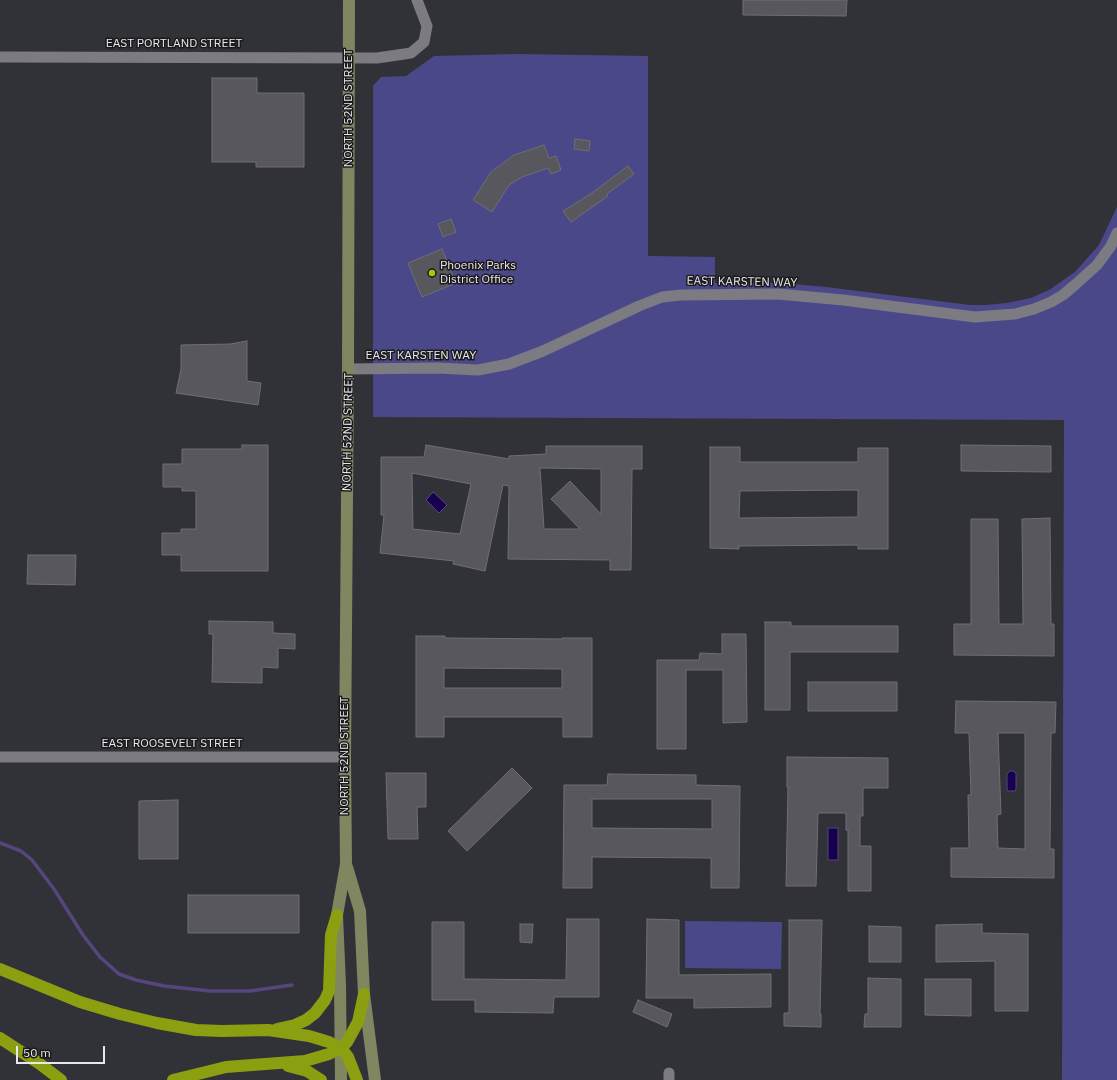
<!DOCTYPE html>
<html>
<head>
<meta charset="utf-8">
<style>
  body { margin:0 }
  #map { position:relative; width:1117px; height:1080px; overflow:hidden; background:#313237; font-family:"IBM Plex Sans",sans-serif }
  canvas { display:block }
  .scale { position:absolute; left:16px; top:1046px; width:89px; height:18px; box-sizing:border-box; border:2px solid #e8e8ec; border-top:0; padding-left:5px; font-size:12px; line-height:14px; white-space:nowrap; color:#e8e8ec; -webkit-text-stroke:3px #1a1a1c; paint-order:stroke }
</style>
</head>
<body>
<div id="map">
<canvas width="1117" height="1080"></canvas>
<div class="scale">50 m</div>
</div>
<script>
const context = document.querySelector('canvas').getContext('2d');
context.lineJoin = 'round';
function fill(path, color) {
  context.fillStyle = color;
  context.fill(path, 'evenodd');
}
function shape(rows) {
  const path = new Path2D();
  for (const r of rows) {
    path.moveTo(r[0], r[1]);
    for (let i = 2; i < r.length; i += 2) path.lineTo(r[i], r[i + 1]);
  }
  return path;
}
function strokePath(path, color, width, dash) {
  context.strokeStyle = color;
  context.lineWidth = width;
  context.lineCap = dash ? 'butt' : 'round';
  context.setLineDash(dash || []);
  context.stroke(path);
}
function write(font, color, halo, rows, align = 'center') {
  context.font = font + ' "IBM Plex Sans",sans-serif';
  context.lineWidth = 3;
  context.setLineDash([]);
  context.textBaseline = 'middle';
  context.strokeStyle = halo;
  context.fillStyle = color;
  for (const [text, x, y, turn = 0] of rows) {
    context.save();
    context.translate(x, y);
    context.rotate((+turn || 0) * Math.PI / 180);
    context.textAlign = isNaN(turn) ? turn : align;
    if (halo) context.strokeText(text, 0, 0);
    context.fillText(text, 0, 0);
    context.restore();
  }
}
fill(shape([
  [517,54,648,56,648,256,715,257,715,283,781,283,826,287,970,305,985,305,1007,303,1031,298,1049,290,1075,272,1099,245,1117,207,1117,1080,1062,1080,1064,420,373,417,373,86,381,77,406,76,434,56],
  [685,921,782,922,781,969,685,968]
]), '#4b4889');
const water = shape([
  [433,492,447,505,439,513,426,500,433,492],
  [1010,771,1014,771,1016,774,1016,789,1015,791,1008,791,1007,789,1007,774,1010,771],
  [828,828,838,828,838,860,828,860,828,828]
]);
fill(water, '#17004e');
strokePath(water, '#56467d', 1);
strokePath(shape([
  [0,843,21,851,32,860,54,889,83,935,100,957,119,974,136,980,164,986,210,991,250,991,292,985]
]), '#56467d', 3.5);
const building = shape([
  [743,0,847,0,846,16,743,15,743,0],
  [212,78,257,78,257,93,304,93,304,167,256,167,256,162,212,162,212,78],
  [575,139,590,141,589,151,574,149,575,139],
  [544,145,549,158,556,156,561,170,551,174,548,168,522,177,509,185,492,212,473,200,491,172,514,155,544,145],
  [628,166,634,174,607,194,608,196,571,222,563,211,592,193,628,166],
  [451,219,456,232,443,237,438,224,451,219],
  [442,249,456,283,422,297,408,263,442,249],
  [247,341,247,381,261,383,258,405,176,393,181,369,181,345,230,344,247,341],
  [242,445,268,445,268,571,181,571,181,555,162,555,162,533,181,533,181,529,196,529,196,491,182,491,182,487,163,487,163,464,182,464,182,449,242,449,242,445],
  [426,445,509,459,509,456,546,454,546,446,642,446,642,469,632,469,631,570,610,570,610,560,508,559,509,486,503,485,485,571,453,564,454,561,380,553,384,515,381,515,381,457,424,457,426,445],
  [540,468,601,469,601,514,570,481,551,499,580,529,544,529,540,468],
  [412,473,471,484,460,534,413,529,412,473],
  [961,445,1051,446,1051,472,961,471,961,445],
  [710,447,740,447,740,462,858,462,858,448,888,448,888,549,858,549,858,545,739,546,739,549,710,548,710,447],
  [858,490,858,517,739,518,740,491,858,490],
  [1050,518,1051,624,1054,624,1054,656,954,655,954,624,971,624,971,519,998,519,999,624,1023,624,1022,519,1050,518],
  [28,555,76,555,75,585,27,584,28,555],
  [209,621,273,622,273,633,295,634,295,649,278,648,278,668,262,667,262,683,212,682,213,634,209,634,209,621],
  [765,622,791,622,791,626,898,626,898,652,790,652,790,710,765,710,765,622],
  [722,634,746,634,747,722,723,723,723,670,686,670,686,749,657,749,657,660,699,660,700,653,722,654,722,634],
  [416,636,445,636,445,638,562,639,562,638,592,638,592,737,563,737,563,717,444,717,444,737,416,737,416,636],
  [444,668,562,669,562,688,444,688,444,668],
  [808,682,897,682,897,711,808,711,808,682],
  [956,701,1056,702,1055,733,1051,733,1050,849,1054,849,1054,878,951,877,951,848,969,848,968,795,971,795,969,733,955,733,956,701],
  [998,733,1025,733,1025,849,998,848,997,815,1001,814,998,733],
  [787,757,888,758,888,788,863,788,863,816,860,816,860,846,871,846,871,891,848,891,848,830,846,830,846,813,818,813,816,886,786,886,788,787,787,787,787,757],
  [512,768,532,788,467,851,448,831,512,768],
  [386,773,426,773,426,807,417,807,418,839,388,839,386,773],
  [608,774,696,775,696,785,740,786,739,888,711,888,711,858,592,857,592,888,563,888,564,785,607,785,608,774],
  [592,799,712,799,712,829,592,828,592,799],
  [178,800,178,859,139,859,139,801,178,800],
  [188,895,299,895,299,933,188,933,188,895],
  [567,919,599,919,599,997,554,997,553,1013,475,1012,475,1000,432,1000,432,922,464,922,464,979,566,980,567,919],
  [647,919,679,920,679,975,771,974,771,1007,694,1008,694,998,646,998,647,919],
  [789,920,822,920,820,1014,821,1014,821,1027,784,1026,784,1013,789,1013,789,920],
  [520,924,533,924,532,943,520,942,520,924],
  [982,924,982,933,1028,934,1028,1011,995,1011,995,961,936,962,936,925,982,924],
  [869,926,901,927,901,962,869,962,869,926],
  [868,978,901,979,901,1027,864,1027,865,1014,868,1014,868,978],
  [925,979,971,979,971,1016,925,1015,925,979],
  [638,1000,672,1014,667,1027,633,1012,638,1000]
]);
fill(building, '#57575d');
strokePath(building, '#6e6e74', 1);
strokePath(shape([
  [0,57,377,58,411,53,424,42,427,26,417,0],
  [348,369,438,368,478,370,509,364,543,351,639,306,662,297,681,295,778,294,843,300,975,317,1015,314,1034,309,1051,302,1063,295,1076,284,1097,265,1111,246,1117,233],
  [0,757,345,757],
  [669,1080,669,1073]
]), '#7b7b81', 11);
strokePath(shape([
  [347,867,360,911,364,994,375,1080],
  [341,1080,340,985,337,915,346,864,345,757,348,369,349,0]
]), '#80865f', 12);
strokePath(shape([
  [0,969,80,1002,120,1014,157,1023,196,1030,222,1031,268,1030,309,1036,329,1042,341,1048,348,1057,357,1080],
  [277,1029,295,1025,306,1020,315,1013,325,1000,329,991,331,935,337,915],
  [0,1038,40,1064,61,1080],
  [288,1066,307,1071,321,1080],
  [173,1080,226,1067,305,1061,329,1054,341,1048,347,1042,358,1022,364,994]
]), '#8c9f10', 12);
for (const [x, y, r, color] of [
  [432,273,4,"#aec508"]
]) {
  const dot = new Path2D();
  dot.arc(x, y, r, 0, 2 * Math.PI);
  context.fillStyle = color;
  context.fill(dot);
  strokePath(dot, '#1a1a1c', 1.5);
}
write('12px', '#e8e8ec', '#1a1a1c', [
  ["EAST PORTLAND STREET",174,44],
  ["NORTH 52ND STREET",349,108,-90],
  ["EAST KARSTEN WAY",742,282,1],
  ["EAST KARSTEN WAY",421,356],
  ["NORTH 52ND STREET",348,432,-89],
  ["EAST ROOSEVELT STREET",172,744],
  ["NORTH 52ND STREET",345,756,-90]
]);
write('12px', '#e8e8ec', '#1a1a1c', [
  ["Phoenix Parks",440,266],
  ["District Office",440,280]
], 'left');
</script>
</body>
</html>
